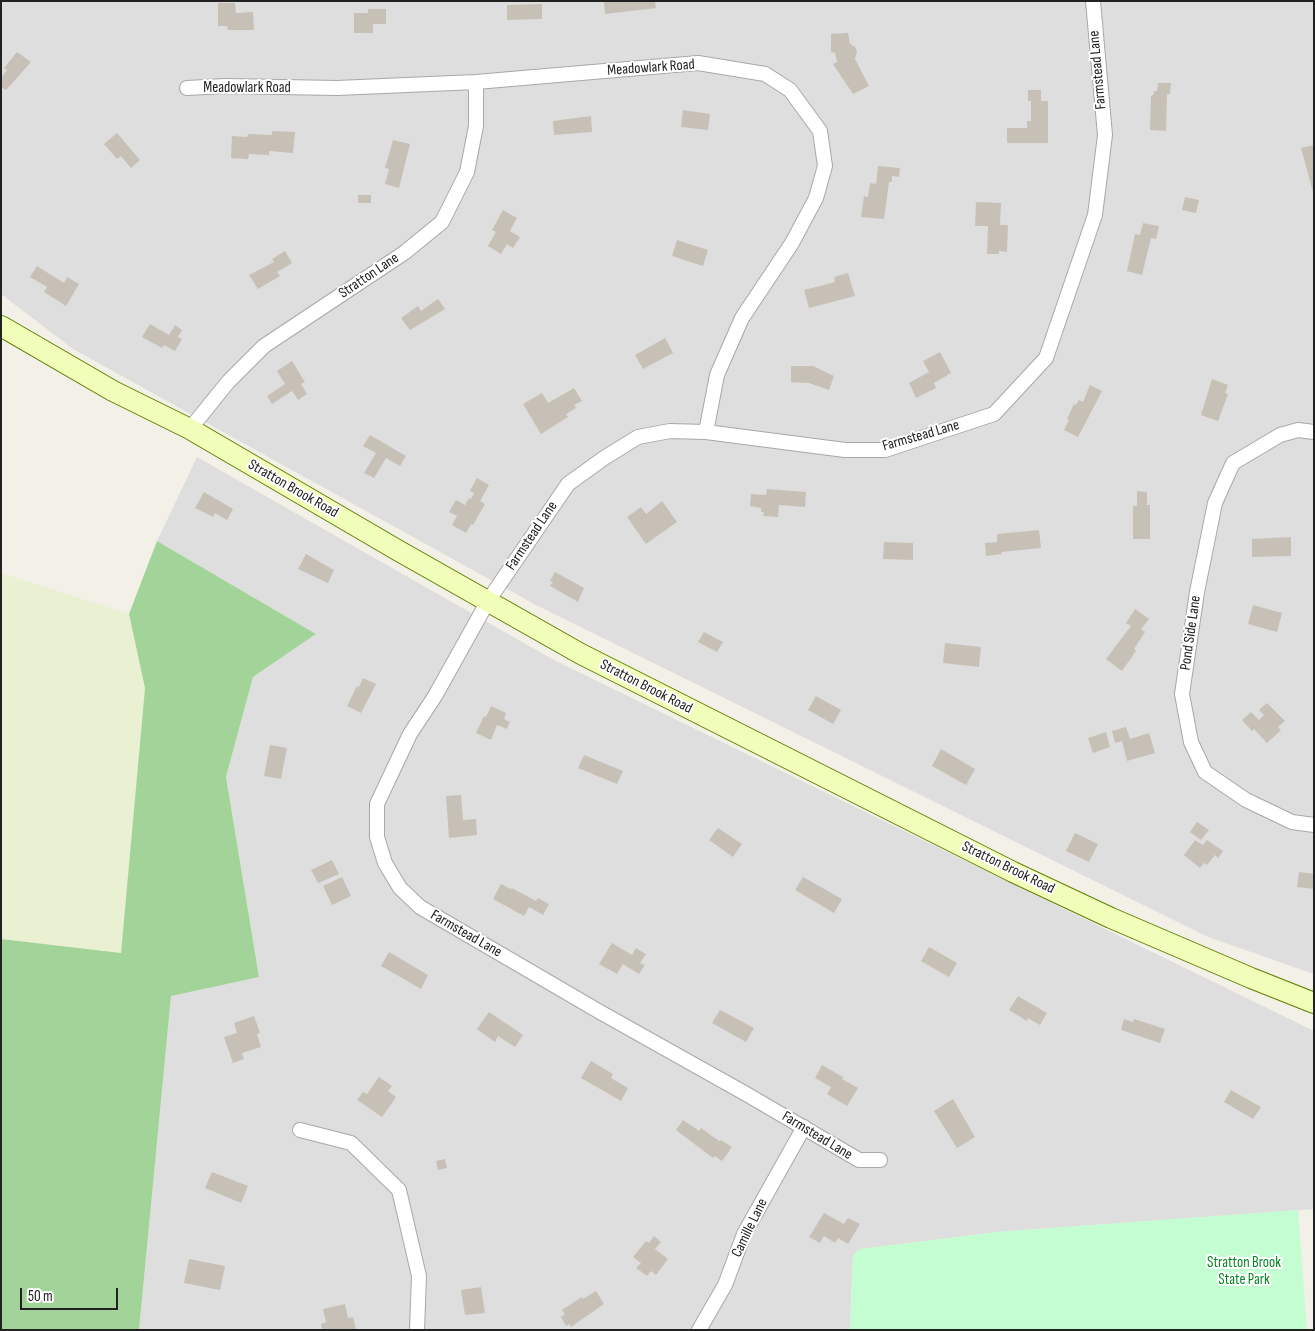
<!DOCTYPE html>
<html>
<head>
<meta charset="utf-8">
<style>
  body { margin:0 }
  #map { position:relative; width:1315px; height:1331px; overflow:hidden; background:#f2f0e7; font-family:"Sofia Sans Condensed",sans-serif }
  canvas { display:block }
  .frame { position:absolute; inset:0; border:2px solid #212121; pointer-events:none }
  .scale { position:absolute; left:20px; top:1288px; width:98px; height:22px; box-sizing:border-box; border:2px solid #212121; border-top:0; padding-left:6px; font-size:15px; line-height:18px; white-space:nowrap; color:#212121; -webkit-text-stroke:4px #fff; paint-order:stroke }
</style>
</head>
<body>
<div id="map">
<canvas width="1315" height="1331"></canvas>
<div class="frame"></div>
<div class="scale">50 m</div>
</div>
<script>
const context = document.querySelector('canvas').getContext('2d');
context.lineJoin = 'round';
function fill(path, color) {
  context.fillStyle = color;
  context.fill(path, 'evenodd');
}
function shape(rows) {
  const path = new Path2D();
  for (const r of rows) {
    path.moveTo(r[0], r[1]);
    for (let i = 2; i < r.length; i += 2) path.lineTo(r[i], r[i + 1]);
  }
  return path;
}
function strokePath(path, color, width, dash) {
  context.strokeStyle = color;
  context.lineWidth = width;
  context.lineCap = dash ? 'butt' : 'round';
  context.setLineDash(dash || []);
  context.stroke(path);
}
function write(font, color, halo, rows, align = 'center') {
  context.font = font + ' "Sofia Sans Condensed",sans-serif';
  context.lineWidth = 4;
  context.setLineDash([]);
  context.textBaseline = 'middle';
  context.strokeStyle = halo;
  context.fillStyle = color;
  for (const [text, x, y, turn = 0] of rows) {
    context.save();
    context.translate(x, y);
    context.rotate((+turn || 0) * Math.PI / 180);
    context.textAlign = isNaN(turn) ? turn : align;
    if (halo) context.strokeText(text, 0, 0);
    context.fillText(text, 0, 0);
    context.restore();
  }
}
fill(shape([
  [1,1,1314,1,1314,974,1208,937,536,605,73,349,1,294],
  [197,457,552,659,1314,1031,1314,1209,997,1232,860,1249,853,1255,850,1330,139,1330,171,995,259,977,226,777,253,677,316,634,157,541]
]), '#dfdede');
fill(shape([
  [1,573,129,614,145,688,121,953,1,939]
]), '#eaf1d2');
fill(shape([
  [157,541,316,634,253,677,226,777,259,977,171,996,139,1330,1,1330,1,939,121,953,145,688,129,614]
]), '#a2d499');
fill(shape([
  [1298,1210,1307,1330,850,1330,853,1255,860,1249,997,1232]
]), '#c3fdd1');
fill(shape([
  [604,1,655,1,656,8,605,14],
  [218,3,235,3,236,13,253,12,254,30,228,30,227,26,218,26],
  [542,4,542,19,507,20,507,5],
  [368,9,386,9,386,24,373,24,373,33,354,33,354,13,368,13],
  [848,33,850,44,855,47,857,52,855,59,869,86,853,94,833,64,837,62,835,53,831,52,831,34],
  [17,52,31,62,6,90,1,87,1,78,7,70,4,68],
  [1158,83,1171,83,1170,94,1167,94,1166,131,1150,130,1151,96,1154,94,1154,91,1157,91],
  [1028,90,1041,90,1041,101,1048,101,1048,143,1007,143,1007,128,1027,128,1027,121,1031,121,1031,101,1028,101],
  [683,110,710,114,708,130,681,127],
  [591,116,592,132,554,135,553,121],
  [272,131,295,132,293,153,269,151,269,155,249,154,248,159,231,158,232,136,247,137,248,134,272,135],
  [117,133,140,160,131,168,121,156,117,159,104,144],
  [393,140,410,144,399,188,385,184,389,169,385,168],
  [1314,145,1314,192,1313,192,1301,148],
  [878,166,900,168,899,177,892,176,892,182,889,182,884,219,861,217,864,196,868,197,870,183,876,184],
  [358,195,371,195,371,203,358,203],
  [1185,197,1199,200,1196,213,1182,210],
  [976,202,1001,203,1000,225,1008,225,1007,252,999,251,999,254,987,254,988,226,975,226],
  [503,210,517,218,510,231,520,237,513,248,507,244,501,254,488,246,496,232,492,230],
  [1143,223,1159,226,1156,239,1151,238,1142,275,1127,271,1135,234,1140,235],
  [677,240,708,250,703,266,672,256],
  [285,251,292,263,277,272,280,276,258,289,249,275,274,262,272,259],
  [37,266,64,283,67,277,79,284,66,306,44,292,47,287,30,277],
  [848,273,855,296,809,308,804,290,835,282,834,277],
  [438,299,445,309,410,330,401,318,418,306,421,311],
  [150,324,169,335,175,325,182,330,178,337,182,339,175,351,164,345,162,348,142,337],
  [665,338,673,353,643,369,635,355],
  [940,352,951,373,934,383,936,388,916,398,909,383,929,372,923,361],
  [292,361,305,382,301,384,307,394,298,400,292,391,272,404,267,396,285,384,277,371],
  [791,366,813,366,834,376,829,390,809,383,791,382],
  [1212,379,1228,385,1225,393,1228,394,1218,421,1201,415],
  [1090,385,1102,391,1078,437,1064,430,1069,420,1067,419,1074,404,1076,405,1079,400,1083,402],
  [574,388,582,401,574,405,576,408,566,414,568,417,541,434,523,404,542,393,548,403],
  [370,435,406,456,400,466,386,458,374,478,364,473,376,453,363,446],
  [477,478,489,485,480,501,485,504,473,525,471,524,466,533,452,525,457,516,449,512,456,500,465,505,469,498,471,499,474,493,470,491],
  [767,489,806,492,805,507,779,505,778,517,763,516,764,512,761,512,761,508,750,506,751,494,766,495],
  [1137,491,1147,492,1147,505,1150,505,1150,539,1133,539,1133,506,1137,506],
  [204,492,233,509,227,520,215,513,213,517,195,508],
  [662,501,677,522,646,544,627,517,641,507,646,514],
  [1039,530,1041,548,1001,552,1002,554,986,556,985,543,997,542,997,534],
  [1291,537,1291,556,1252,557,1252,539],
  [884,542,913,543,913,560,883,559],
  [306,554,334,570,328,583,298,569],
  [555,572,584,588,578,602,550,586,553,582,550,581],
  [1253,605,1282,613,1277,632,1248,624],
  [1135,609,1149,619,1141,629,1145,632,1134,649,1136,651,1122,671,1106,659,1131,626,1126,623],
  [704,632,723,642,717,652,698,642],
  [945,643,981,647,979,667,943,663],
  [363,678,376,684,361,713,347,706,357,686,359,687],
  [816,696,841,710,833,724,808,710],
  [1267,703,1285,721,1278,727,1281,730,1267,743,1254,729,1252,731,1242,720,1251,712,1259,720,1264,715,1259,710],
  [491,706,506,713,504,719,510,722,507,729,497,725,491,740,476,733,484,716,486,717],
  [1126,727,1130,739,1149,733,1155,753,1127,761,1122,741,1115,743,1112,731],
  [1106,732,1110,747,1093,753,1088,738],
  [270,745,287,748,281,779,264,776],
  [941,749,975,769,966,785,932,766],
  [584,755,623,771,617,784,578,768],
  [461,795,463,820,476,819,477,835,449,838,446,796],
  [1197,822,1209,830,1201,840,1190,832],
  [718,828,742,844,733,857,709,840],
  [1075,833,1098,844,1089,862,1066,851],
  [1195,840,1203,845,1207,840,1223,851,1218,858,1215,855,1207,865,1204,863,1200,868,1184,855],
  [332,860,339,874,318,883,311,870],
  [1299,872,1314,874,1314,889,1297,887],
  [342,877,351,896,332,905,323,886],
  [803,877,842,899,834,913,795,890],
  [501,884,511,889,512,888,536,901,538,898,549,904,543,915,529,907,524,916,493,899],
  [612,943,632,955,636,948,646,954,640,963,645,965,639,974,623,964,617,974,599,964],
  [929,947,957,963,949,977,921,961],
  [389,952,428,975,421,989,381,966],
  [1018,996,1047,1013,1040,1025,1028,1018,1027,1021,1009,1010],
  [720,1010,754,1028,746,1042,712,1023],
  [489,1012,523,1035,515,1047,498,1036,495,1042,477,1029],
  [254,1016,260,1033,257,1034,261,1047,242,1053,244,1059,233,1063,224,1037,237,1033,234,1023],
  [1124,1019,1133,1022,1134,1019,1165,1029,1160,1043,1121,1030],
  [591,1061,613,1074,611,1078,628,1088,621,1101,581,1078],
  [822,1065,843,1077,842,1079,858,1088,847,1106,827,1094,831,1087,815,1078],
  [379,1077,392,1086,388,1091,396,1097,382,1117,357,1100,363,1092,367,1094],
  [1231,1090,1261,1107,1253,1119,1224,1102],
  [953,1099,975,1137,957,1148,934,1111],
  [683,1120,699,1131,701,1128,719,1141,721,1140,732,1147,722,1161,715,1156,713,1158,676,1130],
  [445,1159,447,1168,438,1170,436,1161],
  [212,1172,248,1186,241,1203,205,1188],
  [824,1213,844,1224,848,1218,860,1224,848,1244,838,1238,835,1243,824,1236,820,1243,809,1237],
  [654,1236,661,1242,655,1249,668,1259,656,1275,651,1271,647,1276,636,1268,641,1263,633,1257,646,1241,649,1243],
  [189,1259,225,1266,220,1290,184,1283],
  [481,1287,485,1313,465,1315,461,1290],
  [596,1291,604,1304,571,1327,569,1324,566,1326,561,1317,565,1314,562,1310,582,1297,583,1299],
  [345,1304,348,1318,353,1317,356,1330,322,1330,321,1324,326,1322,323,1309]
]), '#c7c0b6');
const street = shape([
  [187,88,225,86,337,88,476,82,698,63,765,74,790,90,820,131,825,166,816,198,792,243,742,318,717,375,706,432],
  [190,429,228,382,264,346,404,253,442,222,467,172,476,126,476,82],
  [1314,432,1298,430,1280,435,1233,463,1215,503,1197,592,1182,694,1191,742,1205,772,1246,800,1292,822,1314,825],
  [300,1130,351,1143,399,1190,419,1276,417,1330],
  [880,1160,859,1160,748,1095,600,1012,420,907,400,888,385,863,377,837,377,804,410,734,435,696,488,601,568,484,604,458,638,437,670,431,706,432,845,450,885,450,994,414,1046,358,1095,215,1105,135,1093,1],
  [699,1330,725,1285,744,1234,804,1127]
]);
const secondary = shape([
  [1,326,113,391,190,429,399,551,581,654,1013,872,1111,918,1251,978,1314,1003]
]);
strokePath(street, '#a8a8a8', 16);
strokePath(secondary, '#5f8000', 22);
strokePath(street, '#fff', 14);
strokePath(secondary, '#f0feb9', 20);
write('15px', '#212121', '#fff', [
  ["Meadowlark Road",651,68,-4],
  ["Farmstead Lane",1098,70,-95],
  ["Meadowlark Road",247,88],
  ["Stratton Lane",369,276,-34],
  ["Farmstead Lane",921,436,-16],
  ["Stratton Brook Road",293,489,30],
  ["Farmstead Lane",532,536,-56],
  ["Pond Side Lane",1191,633,-82],
  ["Stratton Brook Road",646,687,27],
  ["Stratton Brook Road",1008,868,26],
  ["Farmstead Lane",466,934,30],
  ["Farmstead Lane",817,1136,31],
  ["Camille Lane",750,1228,-64]
]);
write('15px', '#058523', '#fff', [
  ["Stratton Brook",1244,1263],
  ["State Park",1244,1280]
]);
</script>
</body>
</html>
